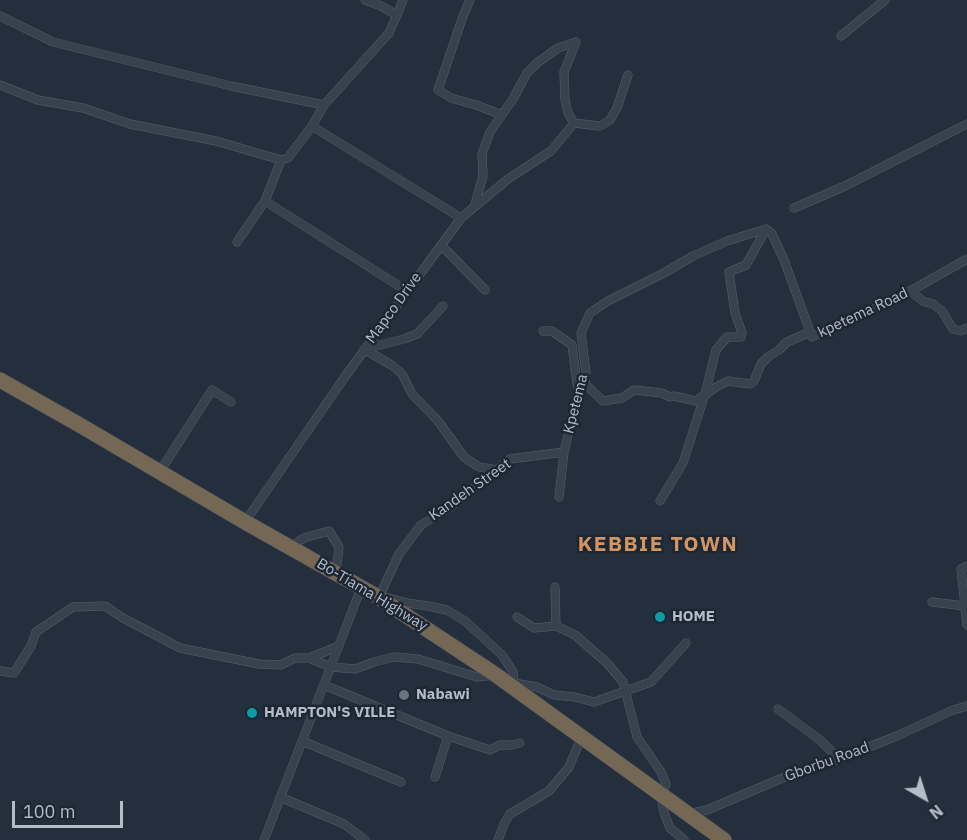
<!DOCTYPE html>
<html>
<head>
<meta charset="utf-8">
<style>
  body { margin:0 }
  #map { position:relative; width:967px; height:840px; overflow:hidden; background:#242f3e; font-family:"IBM Plex Sans",sans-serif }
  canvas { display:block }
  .north { position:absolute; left:895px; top:768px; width:60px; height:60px; -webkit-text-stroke:4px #1d2633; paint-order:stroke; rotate:141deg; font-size:16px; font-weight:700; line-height:24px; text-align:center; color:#b4bcc9 }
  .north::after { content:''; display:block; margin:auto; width:21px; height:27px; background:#b4bcc9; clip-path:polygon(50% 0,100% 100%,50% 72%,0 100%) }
  .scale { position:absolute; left:12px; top:801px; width:111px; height:27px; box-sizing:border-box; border:3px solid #b4bcc9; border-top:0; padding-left:8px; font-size:18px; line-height:21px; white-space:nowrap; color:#b4bcc9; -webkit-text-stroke:4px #1d2633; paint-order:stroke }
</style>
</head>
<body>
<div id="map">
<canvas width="967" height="840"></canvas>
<div class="north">N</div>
<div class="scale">100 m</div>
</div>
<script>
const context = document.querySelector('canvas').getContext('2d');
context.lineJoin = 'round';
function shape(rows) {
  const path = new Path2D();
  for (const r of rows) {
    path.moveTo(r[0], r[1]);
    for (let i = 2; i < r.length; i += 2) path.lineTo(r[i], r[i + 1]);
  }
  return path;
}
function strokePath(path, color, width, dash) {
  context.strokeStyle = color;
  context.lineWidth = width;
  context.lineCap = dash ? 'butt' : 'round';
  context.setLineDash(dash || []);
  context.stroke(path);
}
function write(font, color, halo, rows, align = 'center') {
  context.font = font + ' "IBM Plex Sans",sans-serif';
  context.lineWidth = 5;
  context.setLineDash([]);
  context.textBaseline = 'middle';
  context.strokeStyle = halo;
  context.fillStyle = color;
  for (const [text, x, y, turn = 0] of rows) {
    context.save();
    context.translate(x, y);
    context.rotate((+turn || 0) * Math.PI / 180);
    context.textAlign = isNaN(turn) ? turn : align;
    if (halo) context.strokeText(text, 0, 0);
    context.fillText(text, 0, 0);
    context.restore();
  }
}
const street = shape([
  [470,0,463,16,438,90,451,98,476,105,502,115],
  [397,15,403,0],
  [0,16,53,42,231,86,324,105],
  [841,36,885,0],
  [576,42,564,72,565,100,568,113,574,123,600,126,610,120,617,108,628,75],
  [0,85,38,100,83,108,130,124,216,141,281,160,288,158,312,126,324,105,389,33,397,15,381,6,365,0],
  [312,126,461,218],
  [265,201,407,291],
  [475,204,483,176,482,154,490,132,513,99,527,73,537,63,558,48,576,42],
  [794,208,845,186,967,124],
  [237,242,265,201,281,160],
  [441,245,485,290],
  [910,291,923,301,933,304,942,311,953,329,961,331,967,328],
  [443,306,417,334,404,339,364,349,393,366,402,374,412,394,438,421,464,457,479,467,497,470],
  [543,331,552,331,572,345,578,391],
  [584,379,587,386,603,401,622,398,634,390,662,393,670,397,674,396,696,401,716,387,728,381,750,384,754,381,761,364,769,356,779,350,787,342,810,332],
  [159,473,212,390,231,402],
  [559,497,564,452,578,393,586,373,581,333,590,313,608,301,664,273,693,256,727,241,766,229,772,234,784,260,812,337,898,298,967,259],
  [660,501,683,463,705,394,716,350,727,337,741,337,742,333,735,313,729,272,746,265,766,229],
  [245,522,344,378,461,218,508,179,551,151,574,123],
  [291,547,304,538,329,531,339,547,336,573],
  [967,566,961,569,967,625],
  [555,587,556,626,575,635,607,663,623,682,637,737,661,772,666,784,661,796,664,813,670,828,684,840],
  [380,595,399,554,421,525,449,508,510,459,564,452],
  [389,598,407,603,428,606,447,610,465,621,502,655,513,672,514,686],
  [932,602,965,606],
  [517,617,534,628,556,626],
  [309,658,331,667,355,669,374,662,394,657,418,659,477,677,495,675],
  [0,671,14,673,31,646,36,632,73,607,105,606,123,618,180,648,259,664,281,665,295,658,309,658,339,646],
  [514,683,537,687,554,695,575,697,594,702,651,682,686,643],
  [324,685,448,736,435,777],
  [778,709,820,740,839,759],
  [448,736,490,750,500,745,512,745,520,743],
  [302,741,401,782],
  [280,797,344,824,365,840],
  [688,814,707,810,780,779,839,759,899,735,953,710,967,706],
  [264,840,361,588],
  [498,840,504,824,510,814,549,791,569,767,582,736]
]);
const highway = shape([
  [0,380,78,424,245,522,378,597,496,675,724,840]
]);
strokePath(street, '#565f6c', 9);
strokePath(highway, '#434c59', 16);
strokePath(street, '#38414e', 8);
strokePath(highway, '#746855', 15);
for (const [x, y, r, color] of [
  [660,617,6,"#0f9aa8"],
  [404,695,6,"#6b7280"],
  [252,713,6,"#0f9aa8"]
]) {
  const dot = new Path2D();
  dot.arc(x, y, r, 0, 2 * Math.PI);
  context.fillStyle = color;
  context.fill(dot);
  strokePath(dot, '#1d2633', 2);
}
write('15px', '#b4bcc9', '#1d2633', [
  ["Mapco Drive",394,308,-54],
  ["kpetema Road",863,313,-25],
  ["Kpetema",576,404,-76],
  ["Kandeh Street",470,490,-35],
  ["Bo-Tiama Highway",372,595,31],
  ["Gborbu Road",827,762,-20]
]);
write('bold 15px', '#b4bcc9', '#1d2633', [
  ["HOME",672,617],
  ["Nabawi",416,695],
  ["HAMPTON'S VILLE",264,713]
], 'left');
context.letterSpacing = '1.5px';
write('bold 21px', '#d59563', '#1d2633', [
  ["KEBBIE TOWN",658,545]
]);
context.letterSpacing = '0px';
</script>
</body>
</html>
